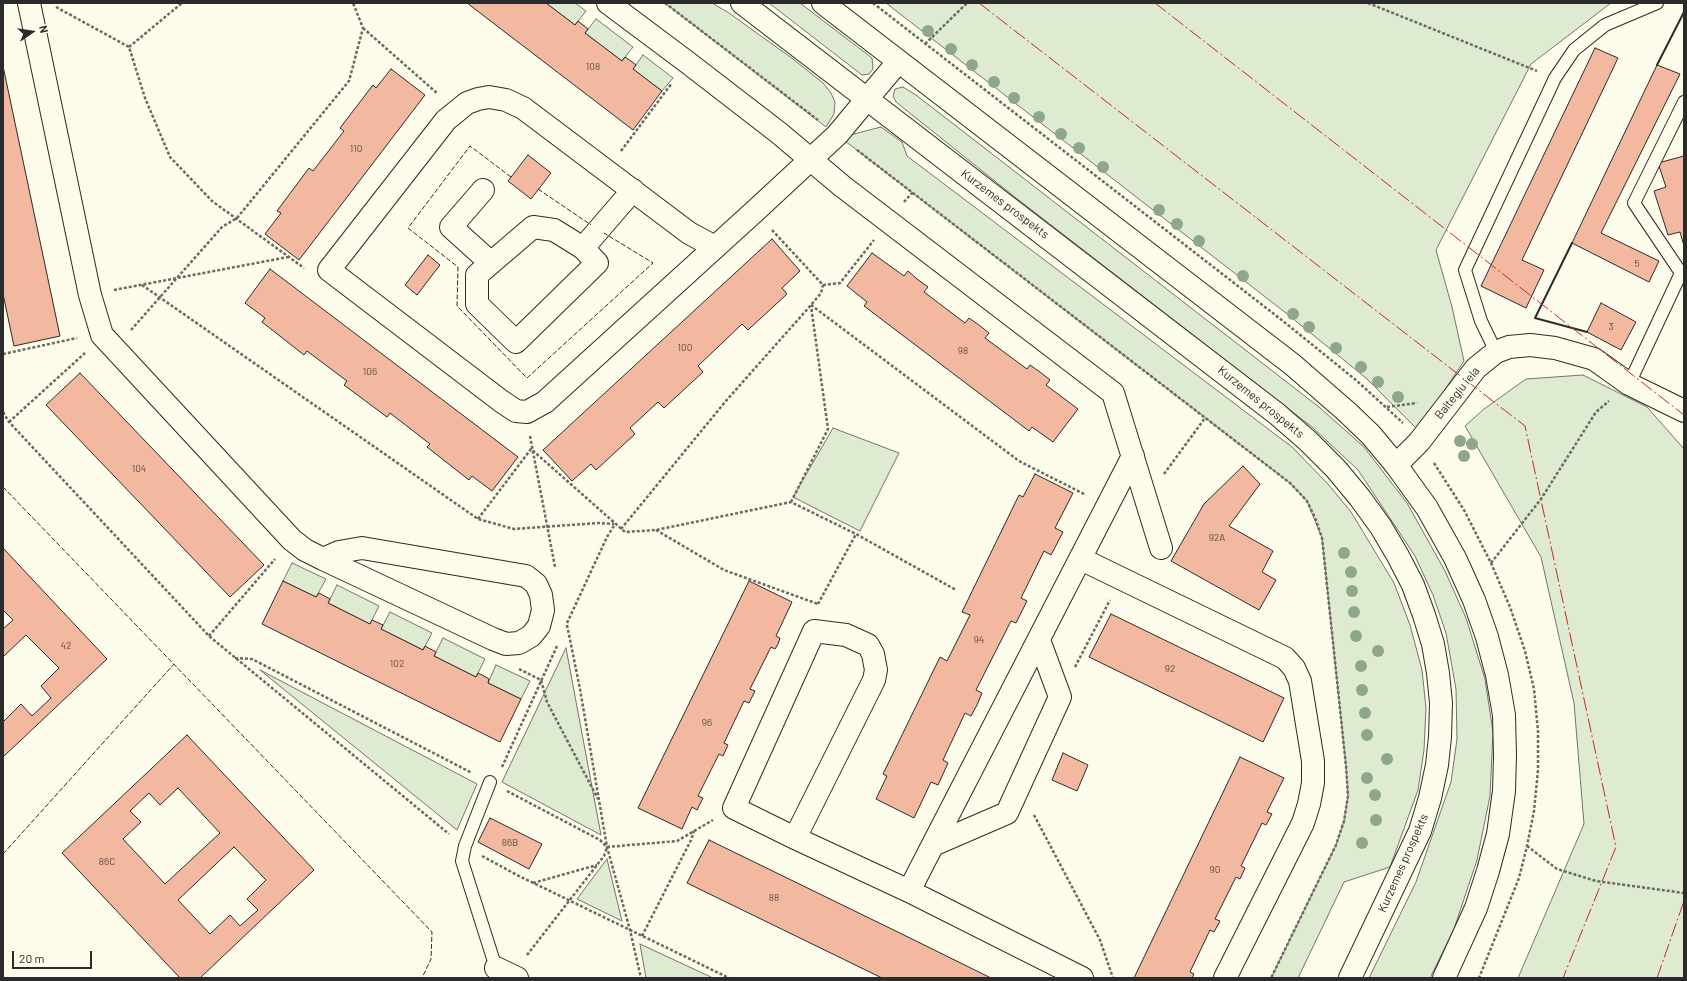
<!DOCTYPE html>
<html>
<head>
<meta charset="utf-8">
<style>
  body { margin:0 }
  #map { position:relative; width:1687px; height:981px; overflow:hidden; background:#fdfbea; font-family:Barlow,sans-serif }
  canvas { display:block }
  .frame { position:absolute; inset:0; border:4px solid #2b2b2b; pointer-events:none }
  .north { position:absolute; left:12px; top:12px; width:40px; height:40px; -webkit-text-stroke:3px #fdfbea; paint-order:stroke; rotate:77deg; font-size:11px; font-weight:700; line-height:16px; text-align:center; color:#2b2b2b }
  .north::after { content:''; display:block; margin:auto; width:14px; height:18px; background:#2b2b2b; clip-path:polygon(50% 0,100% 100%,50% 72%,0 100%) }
  .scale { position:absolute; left:12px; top:951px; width:80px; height:18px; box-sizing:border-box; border:2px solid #2b2b2b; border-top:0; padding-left:5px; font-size:12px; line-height:14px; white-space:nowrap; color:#2b2b2b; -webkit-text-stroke:3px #fdfbea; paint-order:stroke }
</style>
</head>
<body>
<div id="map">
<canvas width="1687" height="981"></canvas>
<div class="frame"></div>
<div class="north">N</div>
<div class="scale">20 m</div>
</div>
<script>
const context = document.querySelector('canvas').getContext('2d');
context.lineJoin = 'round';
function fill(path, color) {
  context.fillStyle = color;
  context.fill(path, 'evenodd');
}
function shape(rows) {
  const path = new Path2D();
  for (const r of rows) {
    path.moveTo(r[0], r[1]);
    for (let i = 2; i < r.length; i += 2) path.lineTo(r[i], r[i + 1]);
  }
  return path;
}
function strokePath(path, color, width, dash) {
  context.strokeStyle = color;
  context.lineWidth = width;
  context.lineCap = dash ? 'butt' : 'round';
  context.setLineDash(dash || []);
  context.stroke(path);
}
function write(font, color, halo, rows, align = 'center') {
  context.font = font + ' Barlow,sans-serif';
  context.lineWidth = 3;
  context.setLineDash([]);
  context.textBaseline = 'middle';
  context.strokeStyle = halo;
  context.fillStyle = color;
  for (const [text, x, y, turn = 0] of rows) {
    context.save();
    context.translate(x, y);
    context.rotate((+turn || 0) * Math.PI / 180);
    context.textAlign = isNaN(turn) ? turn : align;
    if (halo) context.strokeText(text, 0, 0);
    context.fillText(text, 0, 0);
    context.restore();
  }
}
const green = shape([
  [546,3,575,3,586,11,575,25,546,3],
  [665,3,712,3,729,13,793,59,823,83,831,93,835,102,834,114,826,127,665,3],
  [769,3,800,3,872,58,873,69,869,74,862,75,769,3],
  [886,3,1611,3,1531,64,1436,250,1452,307,1464,361,1418,430,1366,378,1286,313,886,3],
  [596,19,633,47,622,61,585,33,596,19],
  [643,55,673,78,662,91,633,69,643,55],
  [903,87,916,95,1319,407,1364,447,1407,503,1445,571,1466,618,1485,679,1493,732,1490,796,1477,860,1454,929,1430,978,1369,978,1416,882,1451,782,1457,739,1456,689,1446,633,1433,595,1415,556,1358,470,1312,427,1011,194,896,102,893,96,895,89,903,87],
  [881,127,902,142,907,156,1292,447,1328,484,1351,512,1394,583,1410,625,1422,670,1426,708,1424,750,1418,790,1390,867,1344,882,1298,978,1271,978,1336,845,1344,821,1348,796,1346,766,1322,538,1307,501,1290,483,845,141,850,135,881,127],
  [1583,375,1647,407,1684,449,1684,978,1518,978,1584,824,1574,703,1541,557,1465,426,1484,409,1526,379,1583,375],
  [833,428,899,453,860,531,793,497,833,428],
  [292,563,326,579,316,597,283,581,292,563],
  [337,585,379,606,370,624,328,603,337,585],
  [390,612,432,633,423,650,381,629,390,612],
  [443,638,485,659,476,677,434,656,443,638],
  [566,648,601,835,502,782,566,648],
  [496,665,530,681,521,699,488,683,496,665],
  [260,670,477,784,457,830,260,670],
  [607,859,622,921,577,899,607,859],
  [640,944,713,978,646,978,640,944]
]);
fill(green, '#deebd1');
strokePath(green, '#74746e', 1);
const building = shape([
  [467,3,546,3,575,25,578,21,588,29,585,33,622,61,625,57,631,61,636,65,633,69,662,91,633,130,467,3],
  [1595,48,1618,58,1522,260,1544,270,1526,308,1481,286,1595,48],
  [1657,65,1680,74,1601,233,1659,261,1649,282,1572,243,1657,65],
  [3,66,60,336,14,346,3,294,3,66],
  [391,69,425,95,299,260,265,234,281,213,277,211,309,168,313,171,344,131,340,128,373,85,376,88,391,69],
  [528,155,551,173,531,199,508,181,528,155],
  [1684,156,1684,246,1680,232,1668,235,1654,191,1666,187,1658,163,1684,156],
  [772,239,800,271,782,288,787,294,748,330,742,324,698,366,703,372,664,408,658,402,630,428,635,434,596,470,591,464,572,481,543,450,772,239],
  [872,253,904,276,908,271,917,279,928,287,924,292,965,323,969,318,979,325,989,333,985,338,1027,369,1030,365,1040,372,1050,380,1046,385,1078,409,1053,442,1032,427,1029,431,864,306,867,302,847,286,872,253],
  [428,255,440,265,417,295,405,285,428,255],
  [270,269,518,457,492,491,472,476,469,480,427,447,430,444,390,413,387,417,344,385,347,381,307,351,304,355,262,322,265,318,245,303,270,269],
  [1601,303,1636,322,1621,350,1587,332,1601,303],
  [80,373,264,565,230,597,46,405,80,373],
  [1243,466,1260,484,1229,526,1273,551,1262,572,1276,580,1259,610,1171,561,1204,504,1243,466],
  [1035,474,1073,493,1055,528,1063,532,1051,555,1044,551,1021,598,1027,601,1016,623,1011,621,976,690,982,693,977,705,971,716,965,713,943,760,948,763,938,785,931,782,914,818,876,799,887,776,883,774,940,657,947,661,970,615,962,612,1019,495,1023,497,1035,474],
  [3,548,107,659,3,757,3,720,4,721,21,704,32,716,51,698,41,686,59,668,26,635,3,657,3,629,13,620,3,610,3,548],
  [283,581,316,597,319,593,330,599,328,603,370,624,372,620,383,625,381,629,423,650,425,646,436,652,434,656,476,677,478,673,484,676,489,679,488,683,521,699,500,742,262,624,283,581],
  [749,581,792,602,776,636,780,638,778,644,775,649,771,647,750,689,755,691,749,703,744,701,724,743,728,745,723,756,719,754,698,796,703,798,697,810,692,807,682,829,638,808,749,581],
  [1111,614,1284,698,1263,742,1089,657,1111,614],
  [187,735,314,870,200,978,180,978,62,853,187,735],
  [178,788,220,833,165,884,123,839,141,822,130,811,149,793,160,805,178,788],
  [234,847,266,880,247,899,258,910,240,926,230,915,210,934,178,900,234,847],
  [1063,753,1088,765,1077,791,1052,780,1063,753],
  [1240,757,1284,778,1267,812,1272,814,1266,825,1262,823,1241,866,1245,868,1240,879,1236,877,1215,919,1220,921,1214,932,1210,930,1190,972,1194,974,1192,978,1134,978,1240,757],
  [490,818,542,844,529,869,478,842,490,818],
  [709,840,908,937,991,978,882,978,687,883,709,840]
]);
fill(building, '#f2b8a0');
strokePath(building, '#2b2b2b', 1);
const service = shape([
  [1684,102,1634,203,1681,273,1684,273],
  [1496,352,1481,321,1465,270,1555,78,1574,50,1605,25,1657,3],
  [1629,384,1681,273],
  [490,782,465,846,462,861,496,968]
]);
const minor = shape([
  [29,3,90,295,102,335,292,540,305,550,323,559,493,639,506,644,519,643,531,636,539,626,543,610,541,595,536,584,526,576,362,548,339,552,323,559],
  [608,3,687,62,779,133,842,186,1113,393,1161,548],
  [483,190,451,227,491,263],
  [715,247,689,233,523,108,506,100,489,97,478,99,467,103,446,120,329,270,501,401,516,411,527,412,545,402,755,211,837,135,867,99],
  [583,248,554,230,533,227,477,275,477,304,516,342,597,263,583,248,633,190],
  [1396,465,1419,442,1476,368,1496,352,1509,347,1530,345,1555,348,1594,359,1629,384,1684,411],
  [1081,559,1285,658,1294,668,1300,681,1313,761,1313,783,1309,804,1303,823,1225,978],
  [795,838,874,680,876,670,873,654,868,645,846,635,814,631,734,808,795,838,909,891,1082,978],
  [933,845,1007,813,1060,697,1039,640],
  [909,891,1133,456],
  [496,968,517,978]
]);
const secondary = shape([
  [742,3,1277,414,1308,441,1336,469,1360,498,1381,527,1398,556,1413,585,1424,615,1433,644,1438,673,1441,703,1440,737,1437,765,1430,798,1420,831,1350,978],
  [823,3,1293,365,1347,412,1371,435,1396,465,1427,508,1455,558,1474,600,1487,637,1497,675,1504,715,1505,756,1504,791,1498,834,1488,871,1476,908,1444,978],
  [867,99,898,62]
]);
strokePath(service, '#2b2b2b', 14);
strokePath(minor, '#2b2b2b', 24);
strokePath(secondary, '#2b2b2b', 24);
strokePath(shape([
  [665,3,818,120],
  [873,3,1283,321,1357,381,1403,423],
  [1368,3,1537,71],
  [56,7,129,47,145,98,170,157,212,201,304,268],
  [363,28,438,94],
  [925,44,967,3],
  [129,47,182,3],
  [857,150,1290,483,1307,501,1316,520,1322,538,1346,766,1348,796,1344,821,1336,845,1271,978],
  [621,151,672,83],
  [904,202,912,193],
  [772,230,823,285],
  [142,285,478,519,514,529,598,523,614,524],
  [823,285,840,283,874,240],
  [114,290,288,257],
  [811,305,1019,461,1086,495],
  [131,330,222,227,237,218,349,81,363,28,353,3],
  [3,354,77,338],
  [1387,407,1417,403],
  [3,412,9,422,209,636,449,834],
  [9,422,85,353],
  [530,436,555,567],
  [1434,463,1464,510,1491,563,1510,607,1525,651,1534,689,1538,731,1538,770,1534,811,1527,846,1519,878,1479,978],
  [1164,474,1205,418],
  [791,502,828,429,811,306],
  [478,519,531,449,625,532,656,530,791,502,856,534,956,590],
  [621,529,725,402,811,305,821,293,823,285],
  [656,530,724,570,818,604],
  [1491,563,1541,499,1596,412,1609,401],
  [818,604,856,534],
  [567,623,607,537,615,524],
  [567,625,580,689,607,847,630,930,641,978],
  [209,636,275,559],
  [235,658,252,659,472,773],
  [1075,667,1110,600],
  [519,669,541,680,547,702,598,799],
  [502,767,557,646],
  [507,791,600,840,607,847,677,841,713,820],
  [1034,815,1100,940,1113,978],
  [1527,846,1557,869,1596,881,1684,893],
  [482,856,517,875,729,978],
  [533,883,597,865],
  [642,936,691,840,694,831],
  [527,955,604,856,607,847]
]), '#6a6964', 2.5, [3, 2]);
strokePath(service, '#fdfbea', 12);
strokePath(minor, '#fdfbea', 22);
strokePath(secondary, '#fdfbea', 22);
strokePath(shape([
  [511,177,470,146,408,228,458,267,457,306,527,378,653,263,604,233],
  [538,189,591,225],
  [3,487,432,932,431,959,422,978],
  [3,854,174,664]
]), '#2b2b2b', 1, [5, 2]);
strokePath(shape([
  [1657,65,1684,12],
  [1572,243,1535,318,1587,332]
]), '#2b2b2b', 2);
strokePath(shape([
  [979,3,1525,426,1616,847,1563,978],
  [1155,3,1684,415],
  [1657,978,1684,901]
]), '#c62828', 1, [14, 3, 2, 3]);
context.fillStyle = '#8ea78a';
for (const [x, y] of [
  [928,31],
  [951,49],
  [972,65],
  [994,82],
  [1014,98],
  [1039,117],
  [1061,134],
  [1079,148],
  [1103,167],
  [1159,210],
  [1177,224],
  [1199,241],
  [1243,276],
  [1293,314],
  [1309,327],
  [1336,348],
  [1361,367],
  [1378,382],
  [1398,397],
  [1460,441],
  [1472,444],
  [1464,456],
  [1344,553],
  [1351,572],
  [1352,591],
  [1354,612],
  [1356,636],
  [1378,651],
  [1361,666],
  [1362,690],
  [1365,713],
  [1367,735],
  [1387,759],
  [1367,778],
  [1375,795],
  [1376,820],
  [1362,843]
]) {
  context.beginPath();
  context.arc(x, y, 6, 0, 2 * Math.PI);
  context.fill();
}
write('10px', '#5d4e48', null, [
  ["108",593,67],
  ["110",356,149],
  ["5",1637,264],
  ["3",1611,327],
  ["100",685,348],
  ["98",963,351],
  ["106",370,372],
  ["104",139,469],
  ["92A",1217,538],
  ["94",979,640],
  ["42",66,646],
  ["102",397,664],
  ["92",1170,669],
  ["96",707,723],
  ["86B",510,843],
  ["86C",107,862],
  ["90",1215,870],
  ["88",774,898]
]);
write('12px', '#2b2b2b', '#fdfbea', [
  ["Kurzemes prospekts",1005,204,37],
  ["Baltegļu iela",1457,393,-51],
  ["Kurzemes prospekts",1261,402,39],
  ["Kurzemes prospekts",1403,863,-66]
]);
</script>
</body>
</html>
